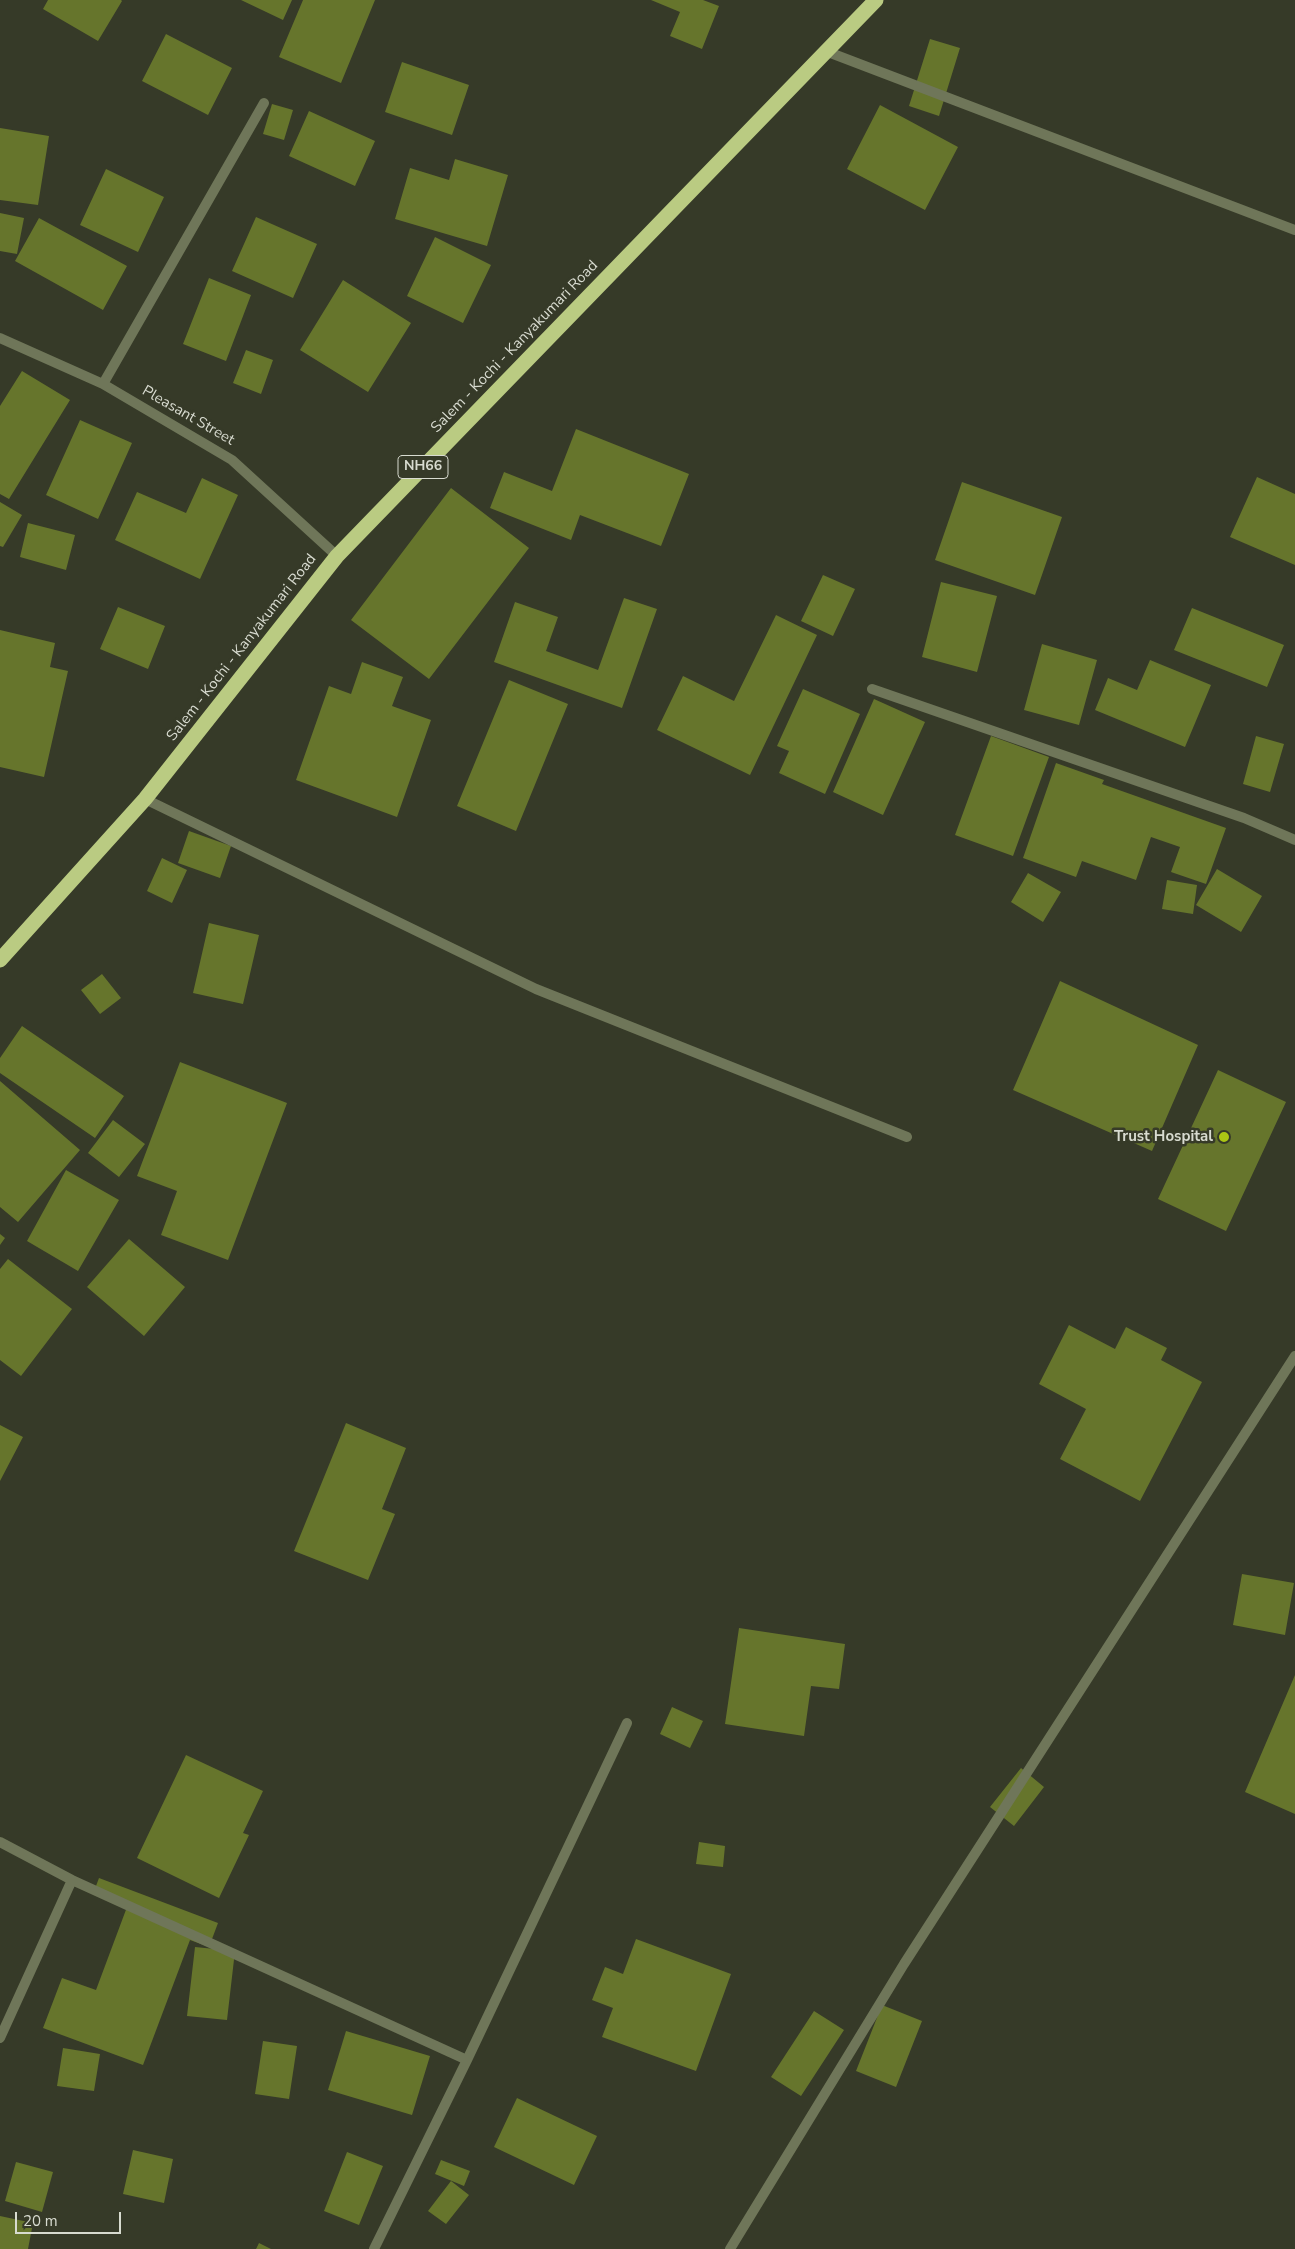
<!DOCTYPE html>
<html>
<head>
<meta charset="utf-8">
<style>
  body { margin:0 }
  #map { position:relative; width:1295px; height:2249px; overflow:hidden; background:#363a28; font-family:"Nunito Sans",sans-serif }
  canvas { display:block }
  .scale { position:absolute; left:15px; top:2212px; width:106px; height:22px; box-sizing:border-box; border:2px solid #d8dbd0; border-top:0; padding-left:6px; font-size:15px; line-height:18px; white-space:nowrap; color:#d8dbd0; -webkit-text-stroke:4px #363a28; paint-order:stroke }
</style>
</head>
<body>
<div id="map">
<canvas width="1295" height="2249"></canvas>
<div class="scale">20 m</div>
</div>
<script>
const context = document.querySelector('canvas').getContext('2d');
context.lineJoin = 'round';
function fill(path, color) {
  context.fillStyle = color;
  context.fill(path, 'evenodd');
}
function shape(rows) {
  const path = new Path2D();
  for (const r of rows) {
    path.moveTo(r[0], r[1]);
    for (let i = 2; i < r.length; i += 2) path.lineTo(r[i], r[i + 1]);
  }
  return path;
}
function strokePath(path, color, width, dash) {
  context.strokeStyle = color;
  context.lineWidth = width;
  context.lineCap = dash ? 'butt' : 'round';
  context.setLineDash(dash || []);
  context.stroke(path);
}
function write(font, color, halo, rows, align = 'center') {
  context.font = font + ' "Nunito Sans",sans-serif';
  context.lineWidth = 5;
  context.setLineDash([]);
  context.textBaseline = 'middle';
  context.strokeStyle = halo;
  context.fillStyle = color;
  for (const [text, x, y, turn = 0] of rows) {
    context.save();
    context.translate(x, y);
    context.rotate((+turn || 0) * Math.PI / 180);
    context.textAlign = isNaN(turn) ? turn : align;
    if (halo) context.strokeText(text, 0, 0);
    context.fillText(text, 0, 0);
    context.restore();
  }
}
fill(shape([
  [48,0,121,0,122,1,98,41,43,9],
  [241,0,292,0,283,20],
  [303,0,375,0,341,83,279,57],
  [651,0,703,0,719,6,702,49,670,36,680,12],
  [166,34,232,68,208,115,142,81],
  [930,39,960,48,939,116,909,106],
  [402,62,469,85,452,135,385,112],
  [272,104,293,110,284,140,263,134],
  [880,105,958,147,925,210,847,169],
  [309,111,375,141,355,186,289,156],
  [0,128,49,136,38,205,0,200],
  [455,159,508,175,487,246,395,219,410,168,449,180],
  [106,169,164,197,138,252,80,225],
  [0,213,24,218,17,254,0,251],
  [256,217,317,244,293,298,232,271],
  [39,218,127,266,103,310,15,261],
  [435,237,491,265,463,323,407,296],
  [209,278,251,295,226,361,183,344],
  [343,280,411,323,368,392,300,350],
  [246,350,273,360,261,394,233,383],
  [22,371,70,400,9,499,0,494,0,406],
  [80,420,132,443,98,519,46,495],
  [576,429,689,474,661,546,580,515,571,540,490,508,504,472,552,491],
  [1257,477,1295,494,1295,565,1230,537],
  [202,478,238,495,200,579,115,540,137,492,186,513],
  [962,482,1062,517,1035,595,935,560],
  [451,488,529,548,429,679,351,620],
  [0,502,22,515,3,547,0,546],
  [28,523,75,535,66,570,20,557],
  [823,575,855,589,833,636,801,621],
  [941,582,997,596,977,672,922,657],
  [624,598,657,609,622,708,494,662,515,602,558,617,546,651,598,670],
  [118,607,165,626,148,669,100,649],
  [1192,608,1284,645,1267,687,1174,650],
  [776,615,817,635,750,775,657,730,683,676,734,701],
  [0,630,55,643,50,667,68,671,44,777,0,767],
  [1042,644,1097,660,1079,725,1024,710],
  [1150,660,1211,685,1185,747,1095,710,1108,678,1137,690],
  [362,662,403,677,392,706,431,720,397,817,296,780,329,686,351,694],
  [509,680,568,704,516,831,457,806],
  [803,689,860,714,825,794,779,773,789,751,777,746],
  [874,699,925,722,883,815,833,792],
  [991,736,1049,757,1013,856,955,835],
  [1256,736,1284,744,1270,792,1243,784],
  [1056,763,1104,780,1102,784,1226,828,1206,884,1171,872,1180,847,1151,837,1136,880,1082,861,1076,877,1023,858],
  [189,831,231,846,220,878,178,863],
  [162,858,187,870,172,903,147,891],
  [1217,869,1262,896,1241,932,1196,905],
  [1028,873,1061,892,1043,922,1011,902],
  [1167,880,1197,885,1193,914,1162,909],
  [209,923,259,935,243,1004,193,993],
  [102,974,121,998,100,1014,81,990],
  [1060,981,1198,1045,1152,1151,1013,1090],
  [22,1026,124,1096,95,1138,0,1073,0,1058],
  [180,1062,287,1103,228,1260,161,1235,177,1191,137,1176],
  [1218,1070,1286,1102,1226,1231,1158,1199],
  [0,1081,80,1150,18,1222,0,1207],
  [113,1120,145,1144,119,1177,88,1153],
  [66,1170,119,1200,78,1271,27,1241],
  [0,1234,5,1238,0,1245],
  [129,1239,185,1287,144,1336,87,1287],
  [8,1259,72,1309,21,1376,0,1360,0,1269],
  [1069,1325,1115,1349,1126,1327,1167,1348,1161,1360,1202,1382,1140,1501,1060,1459,1086,1409,1039,1384],
  [346,1423,406,1448,382,1509,395,1514,368,1580,294,1551],
  [0,1425,23,1437,0,1481],
  [1242,1574,1294,1583,1285,1635,1233,1625],
  [739,1628,845,1644,839,1689,811,1686,804,1736,725,1724],
  [1295,1675,1295,1814,1245,1792],
  [672,1707,703,1721,690,1748,660,1734],
  [186,1755,263,1791,243,1833,249,1835,219,1898,137,1858],
  [1021,1768,1044,1787,1014,1826,990,1807],
  [699,1842,725,1846,723,1867,696,1864],
  [99,1878,218,1923,209,1947,190,1940,143,2065,43,2028,62,1978,96,1990,127,1907,93,1894],
  [636,1939,731,1974,696,2071,602,2037,613,2008,592,2000,605,1967,623,1974],
  [195,1947,235,1951,227,2020,187,2016],
  [882,2005,922,2021,896,2087,856,2071],
  [814,2011,844,2030,801,2096,771,2077],
  [346,2031,430,2056,412,2115,328,2090],
  [263,2041,297,2046,289,2099,255,2094],
  [63,2048,100,2054,94,2091,57,2086],
  [517,2098,597,2136,574,2185,494,2147],
  [133,2150,173,2159,164,2203,123,2194],
  [347,2152,383,2166,359,2225,324,2211],
  [441,2160,470,2171,464,2186,435,2174],
  [16,2162,53,2172,42,2212,5,2201],
  [451,2181,469,2195,446,2224,428,2211],
  [0,2216,33,2223,28,2249,0,2249],
  [259,2243,271,2249,256,2249]
]), '#66752c');
strokePath(shape([
  [828,52,1295,230],
  [0,338,103,384,232,460,337,556],
  [103,384,264,103],
  [872,689,1244,818,1295,840],
  [145,799,536,989,907,1137],
  [0,1842,72,1880,467,2060],
  [0,2038,72,1880],
  [374,2249,467,2060,627,1723],
  [730,2249,904,1964,1295,1356]
]), '#6f7659', 10);
strokePath(shape([
  [0,960,145,799,337,556,876,0]
]), '#bacb82', 15);
for (const [x, y, r, color] of [
  [1224,1137,6,"#abc614"]
]) {
  const dot = new Path2D();
  dot.arc(x, y, r, 0, 2 * Math.PI);
  context.fillStyle = color;
  context.fill(dot);
  strokePath(dot, '#363a28', 2);
}
for (const [x, y, w] of [
  [423,467,50]
]) {
  const box = new Path2D();
  box.roundRect(x - w / 2, y - 11.5, w, 23, 4);
  context.fillStyle = '#363a28';
  context.fill(box);
  strokePath(box, '#d8dbd0', 1);
}
write('bold 14px', '#d8dbd0', null, [
  ["NH66",423,467]
]);
write('15px', '#d8dbd0', '#363a28', [
  ["Salem - Kochi - Kanyakumari Road",515,347,-46],
  ["Pleasant Street",188,416,30],
  ["Salem - Kochi - Kanyakumari Road",242,648,-52]
]);
write('bold 15px', '#d8dbd0', '#363a28', [
  ["Trust Hospital",1213,1137]
], 'right');
</script>
</body>
</html>
